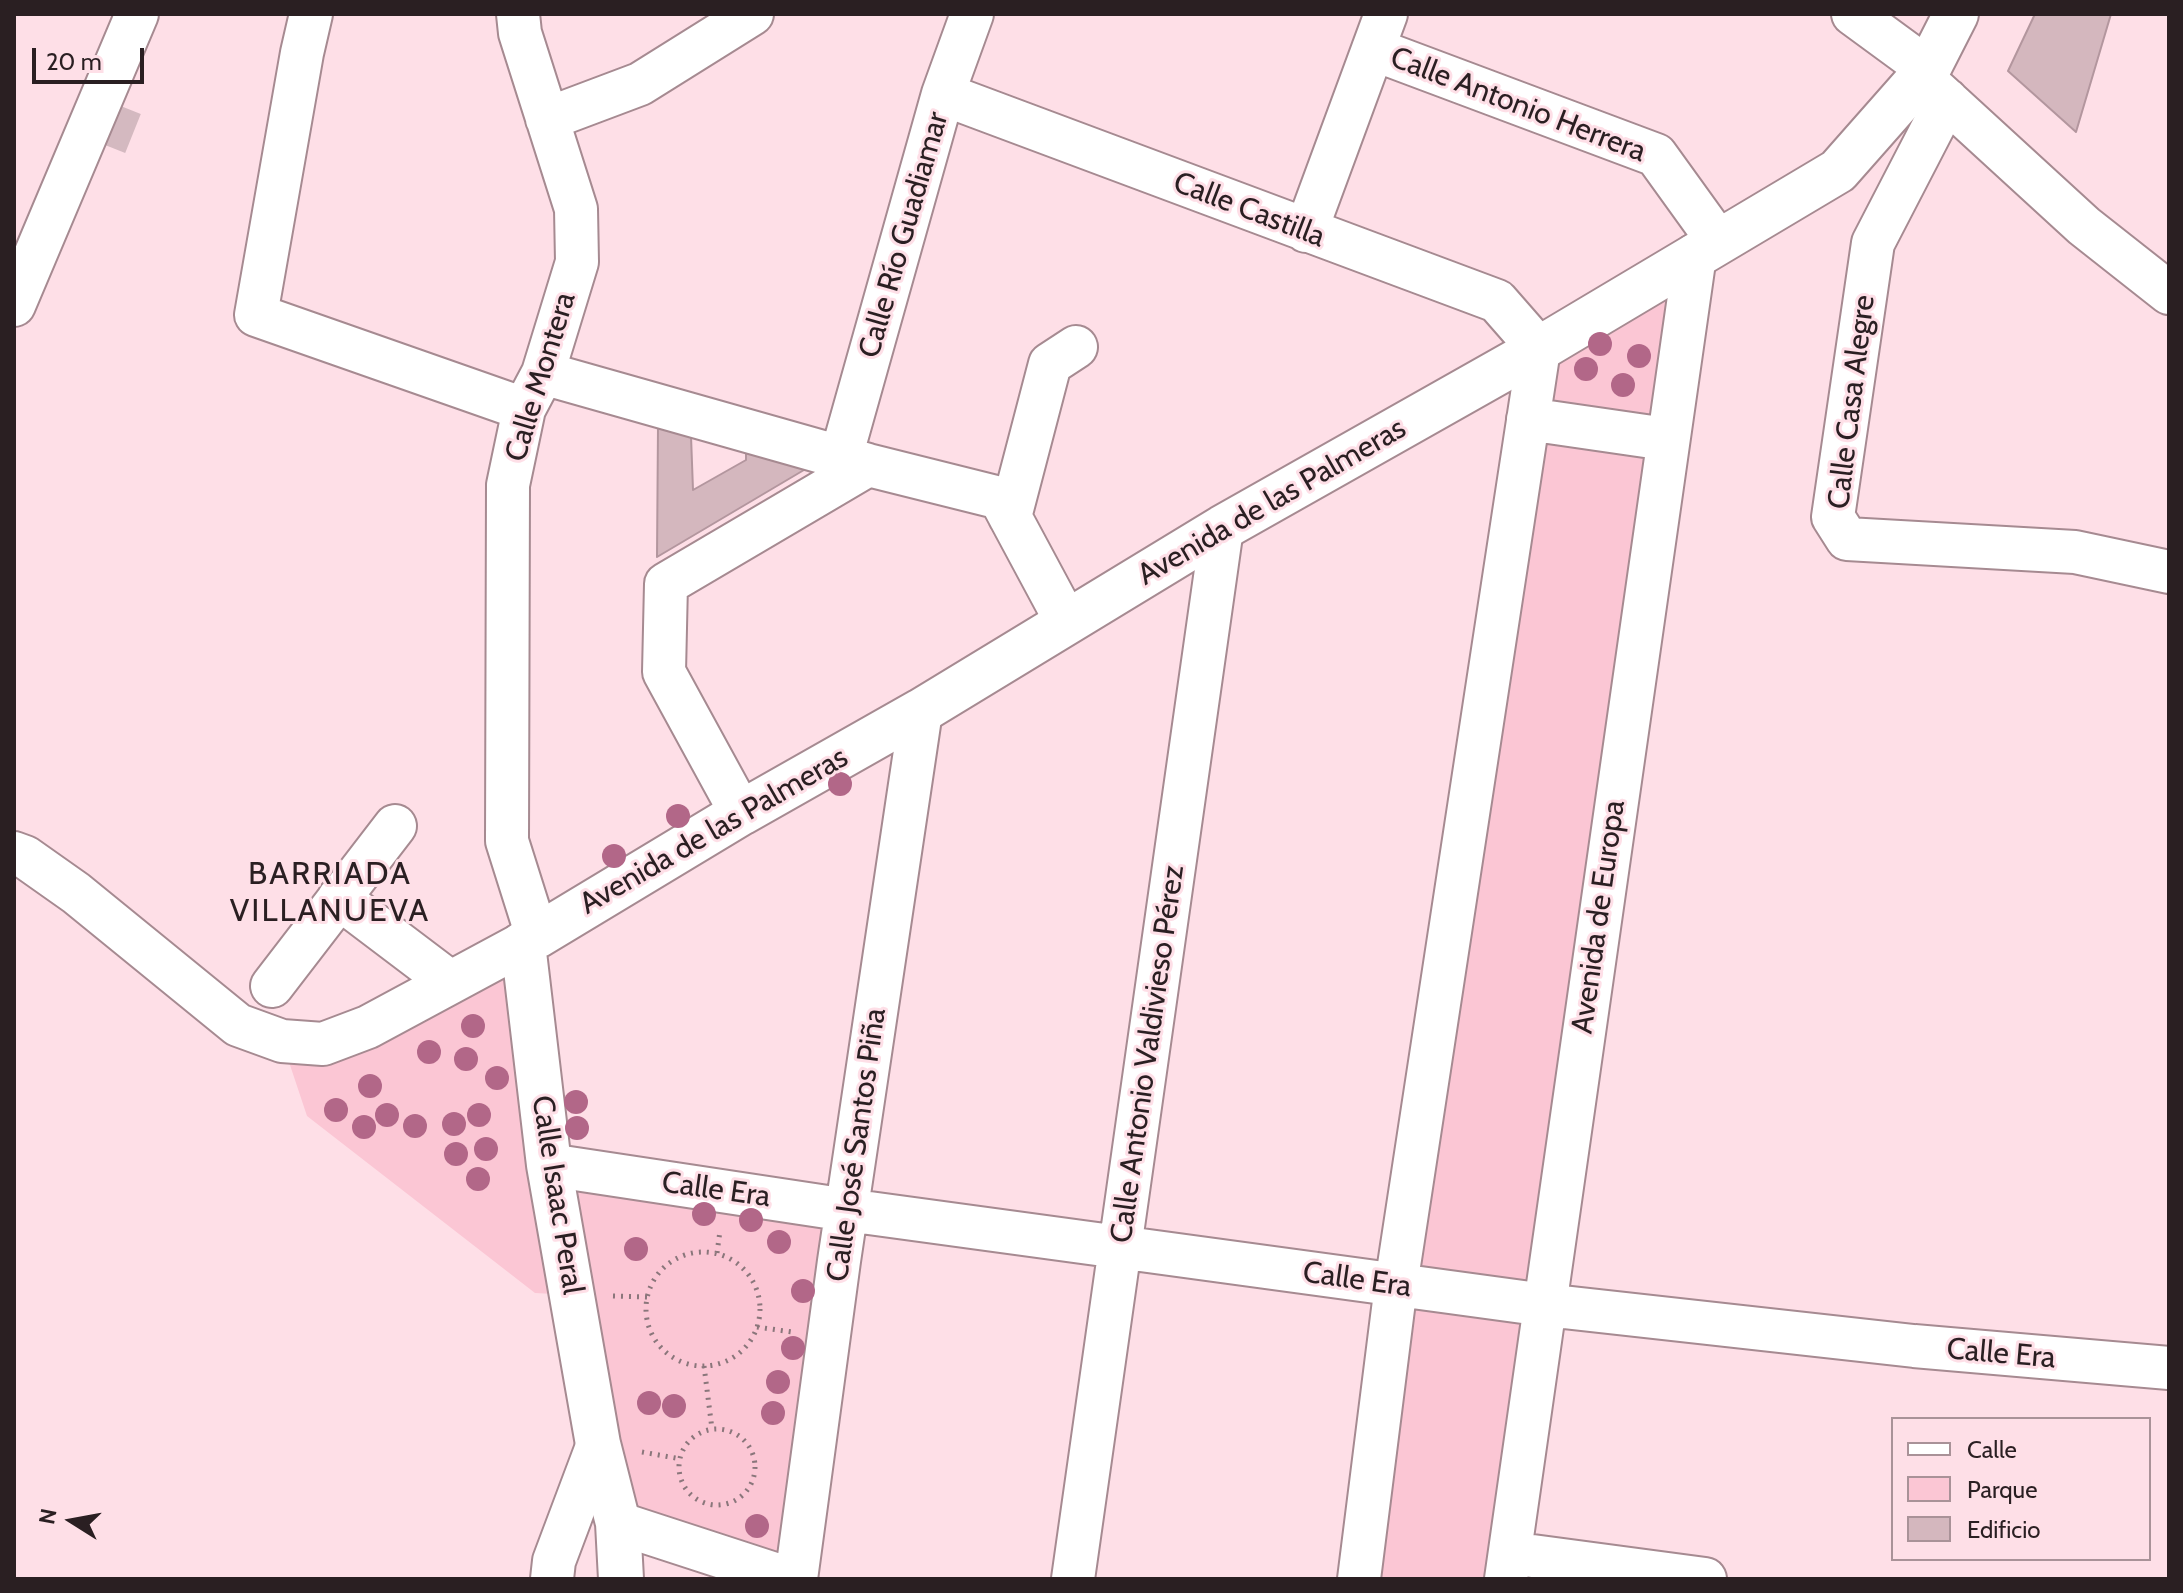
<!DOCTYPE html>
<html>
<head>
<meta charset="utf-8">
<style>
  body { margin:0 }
  #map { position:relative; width:2183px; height:1593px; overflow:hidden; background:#fedfe7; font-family:Cabin,sans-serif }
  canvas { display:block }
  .frame { position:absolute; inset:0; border:16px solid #2a1f22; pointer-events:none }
  .legend { position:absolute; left:1891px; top:1417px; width:260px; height:144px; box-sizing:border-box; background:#fedfe7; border:2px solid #a99298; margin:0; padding:10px 14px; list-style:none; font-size:24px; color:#2a1f22 }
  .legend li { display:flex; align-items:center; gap:16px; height:40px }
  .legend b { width:40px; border:2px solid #a99298 }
  .north { position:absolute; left:32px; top:1481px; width:80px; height:80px; -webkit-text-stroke:6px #fedfe7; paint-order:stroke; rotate:281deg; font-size:22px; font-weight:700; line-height:32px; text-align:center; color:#2a1f22 }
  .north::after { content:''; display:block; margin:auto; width:28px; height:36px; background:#2a1f22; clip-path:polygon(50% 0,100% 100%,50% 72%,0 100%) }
  .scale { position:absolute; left:32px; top:48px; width:112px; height:36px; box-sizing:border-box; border:4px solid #2a1f22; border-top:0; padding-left:10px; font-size:24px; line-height:28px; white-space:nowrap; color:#2a1f22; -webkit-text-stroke:6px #fedfe7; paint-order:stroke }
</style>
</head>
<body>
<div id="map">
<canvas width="2183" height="1593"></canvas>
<div class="frame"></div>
<ul class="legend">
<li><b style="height:10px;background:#fff"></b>Calle</li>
<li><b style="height:22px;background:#fbc6d4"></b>Parque</li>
<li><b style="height:22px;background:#d4b7be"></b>Edificio</li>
</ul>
<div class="north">N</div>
<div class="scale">20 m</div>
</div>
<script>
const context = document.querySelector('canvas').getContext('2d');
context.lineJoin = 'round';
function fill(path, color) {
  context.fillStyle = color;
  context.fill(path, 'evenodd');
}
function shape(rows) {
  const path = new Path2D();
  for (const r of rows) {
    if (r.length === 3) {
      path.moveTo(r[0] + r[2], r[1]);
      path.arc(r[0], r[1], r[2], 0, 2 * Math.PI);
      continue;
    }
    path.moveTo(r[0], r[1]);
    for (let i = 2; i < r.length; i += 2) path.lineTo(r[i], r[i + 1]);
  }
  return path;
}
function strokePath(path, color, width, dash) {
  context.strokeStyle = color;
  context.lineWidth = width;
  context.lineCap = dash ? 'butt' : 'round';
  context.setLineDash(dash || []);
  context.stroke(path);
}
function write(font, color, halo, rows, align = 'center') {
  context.font = font + ' Cabin,sans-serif';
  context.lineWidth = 6;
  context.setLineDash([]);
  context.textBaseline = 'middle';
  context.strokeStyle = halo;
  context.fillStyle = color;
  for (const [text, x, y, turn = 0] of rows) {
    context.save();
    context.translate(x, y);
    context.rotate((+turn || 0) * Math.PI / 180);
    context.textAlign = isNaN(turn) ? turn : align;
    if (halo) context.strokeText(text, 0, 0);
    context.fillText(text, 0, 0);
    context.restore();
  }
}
fill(shape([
  [1695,255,1506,1579,1359,1579,1539,349],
  [523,944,549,1165,847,1210,796,1579,618,1523,572,1295,535,1293,307,1116,282,1041]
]), '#fbc6d4');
const building = shape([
  [2035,14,2111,14,2076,132,2008,71,2035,14],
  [658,427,691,436,693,490,746,460,746,450,809,467,657,557,658,427]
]);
fill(building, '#d4b7be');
strokePath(building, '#b3969e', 2);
strokePath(shape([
  [94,118,149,140]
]), '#d4b9c0', 42, [42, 21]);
const street = shape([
  [311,14,302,53,256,315,524,409],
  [1853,14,1928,69],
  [1373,49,1656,155,1718,241],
  [1929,84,2084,226,2169,293],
  [943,94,1497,301,1539,349,1396,1285,1359,1579],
  [1947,100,1873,243,1833,517,1847,539,2075,552,2169,572],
  [547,119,640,84,752,14],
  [1306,231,1386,14],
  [14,305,137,14],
  [543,373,868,465,1000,498,1066,621],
  [1528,419,1666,439],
  [841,457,943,94,972,14],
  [1010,517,1050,364,1076,347],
  [741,813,664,672,666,584,868,465],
  [14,853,25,857,76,893,238,1025,282,1041,323,1044,368,1027,537,936,507,841,508,485,524,409,543,373,577,262,576,209,520,33,518,14],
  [339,898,450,982],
  [272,986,395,826],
  [549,1165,847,1210,1545,1305,1914,1346,2169,1368],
  [618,1523,790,1579],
  [1510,1553,1705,1579],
  [552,1579,554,1561,598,1444],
  [796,1579,839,1261,921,711],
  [1073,1579,1222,528],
  [1506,1579,1695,255]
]);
const secondary = shape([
  [537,936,741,813,921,711,1222,528,1539,349,1838,171,1928,69,1956,14],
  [523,944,549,1165,598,1444,618,1523,621,1579]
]);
strokePath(street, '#a68a91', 46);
strokePath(secondary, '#a68a91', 48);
strokePath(shape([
  [703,1309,57],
  [717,1253,720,1231],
  [613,1296,648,1297],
  [757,1327,792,1332],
  [704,1366,712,1429],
  [717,1467,38],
  [642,1452,681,1459]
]), '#8a767b', 5, [2, 6]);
strokePath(street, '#fff', 42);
strokePath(secondary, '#fff', 44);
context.fillStyle = '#b26788';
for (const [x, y] of [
  [1600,344],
  [1639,356],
  [1586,369],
  [1623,385],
  [840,784],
  [678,816],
  [614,856],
  [473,1026],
  [429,1052],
  [466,1059],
  [497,1078],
  [370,1086],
  [576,1102],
  [336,1110],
  [387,1115],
  [479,1115],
  [454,1124],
  [415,1126],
  [364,1127],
  [577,1128],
  [486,1149],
  [456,1154],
  [478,1179],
  [704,1214],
  [751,1220],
  [779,1242],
  [636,1249],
  [803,1291],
  [793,1348],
  [778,1382],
  [649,1403],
  [674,1406],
  [773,1413],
  [757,1526]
]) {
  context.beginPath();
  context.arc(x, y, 12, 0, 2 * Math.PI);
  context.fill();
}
write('30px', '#2a1f22', '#fedfe7', [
  ["Calle Antonio Herrera",1518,105,21],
  ["Calle Castilla",1249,210,21],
  ["Calle Río Guadiamar",904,235,-74],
  ["Calle Montera",541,377,-73],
  ["Calle Casa Alegre",1852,402,-83],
  ["Avenida de las Palmeras",1272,502,-30],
  ["Avenida de las Palmeras",714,831,-30],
  ["Avenida de Europa",1599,917,-82],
  ["Calle Antonio Valdivieso Pérez",1148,1054,-82],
  ["Calle José Santos Piña",857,1145,-82],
  ["Calle Era",716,1190,8],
  ["Calle Isaac Peral",557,1195,81],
  ["Calle Era",1357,1280,8],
  ["Calle Era",2001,1354,5]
]);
context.letterSpacing = '2px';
write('32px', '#2a1f22', '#fedfe7', [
  ["BARRIADA",330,875],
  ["VILLANUEVA",330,912]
]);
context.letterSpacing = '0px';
</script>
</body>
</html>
